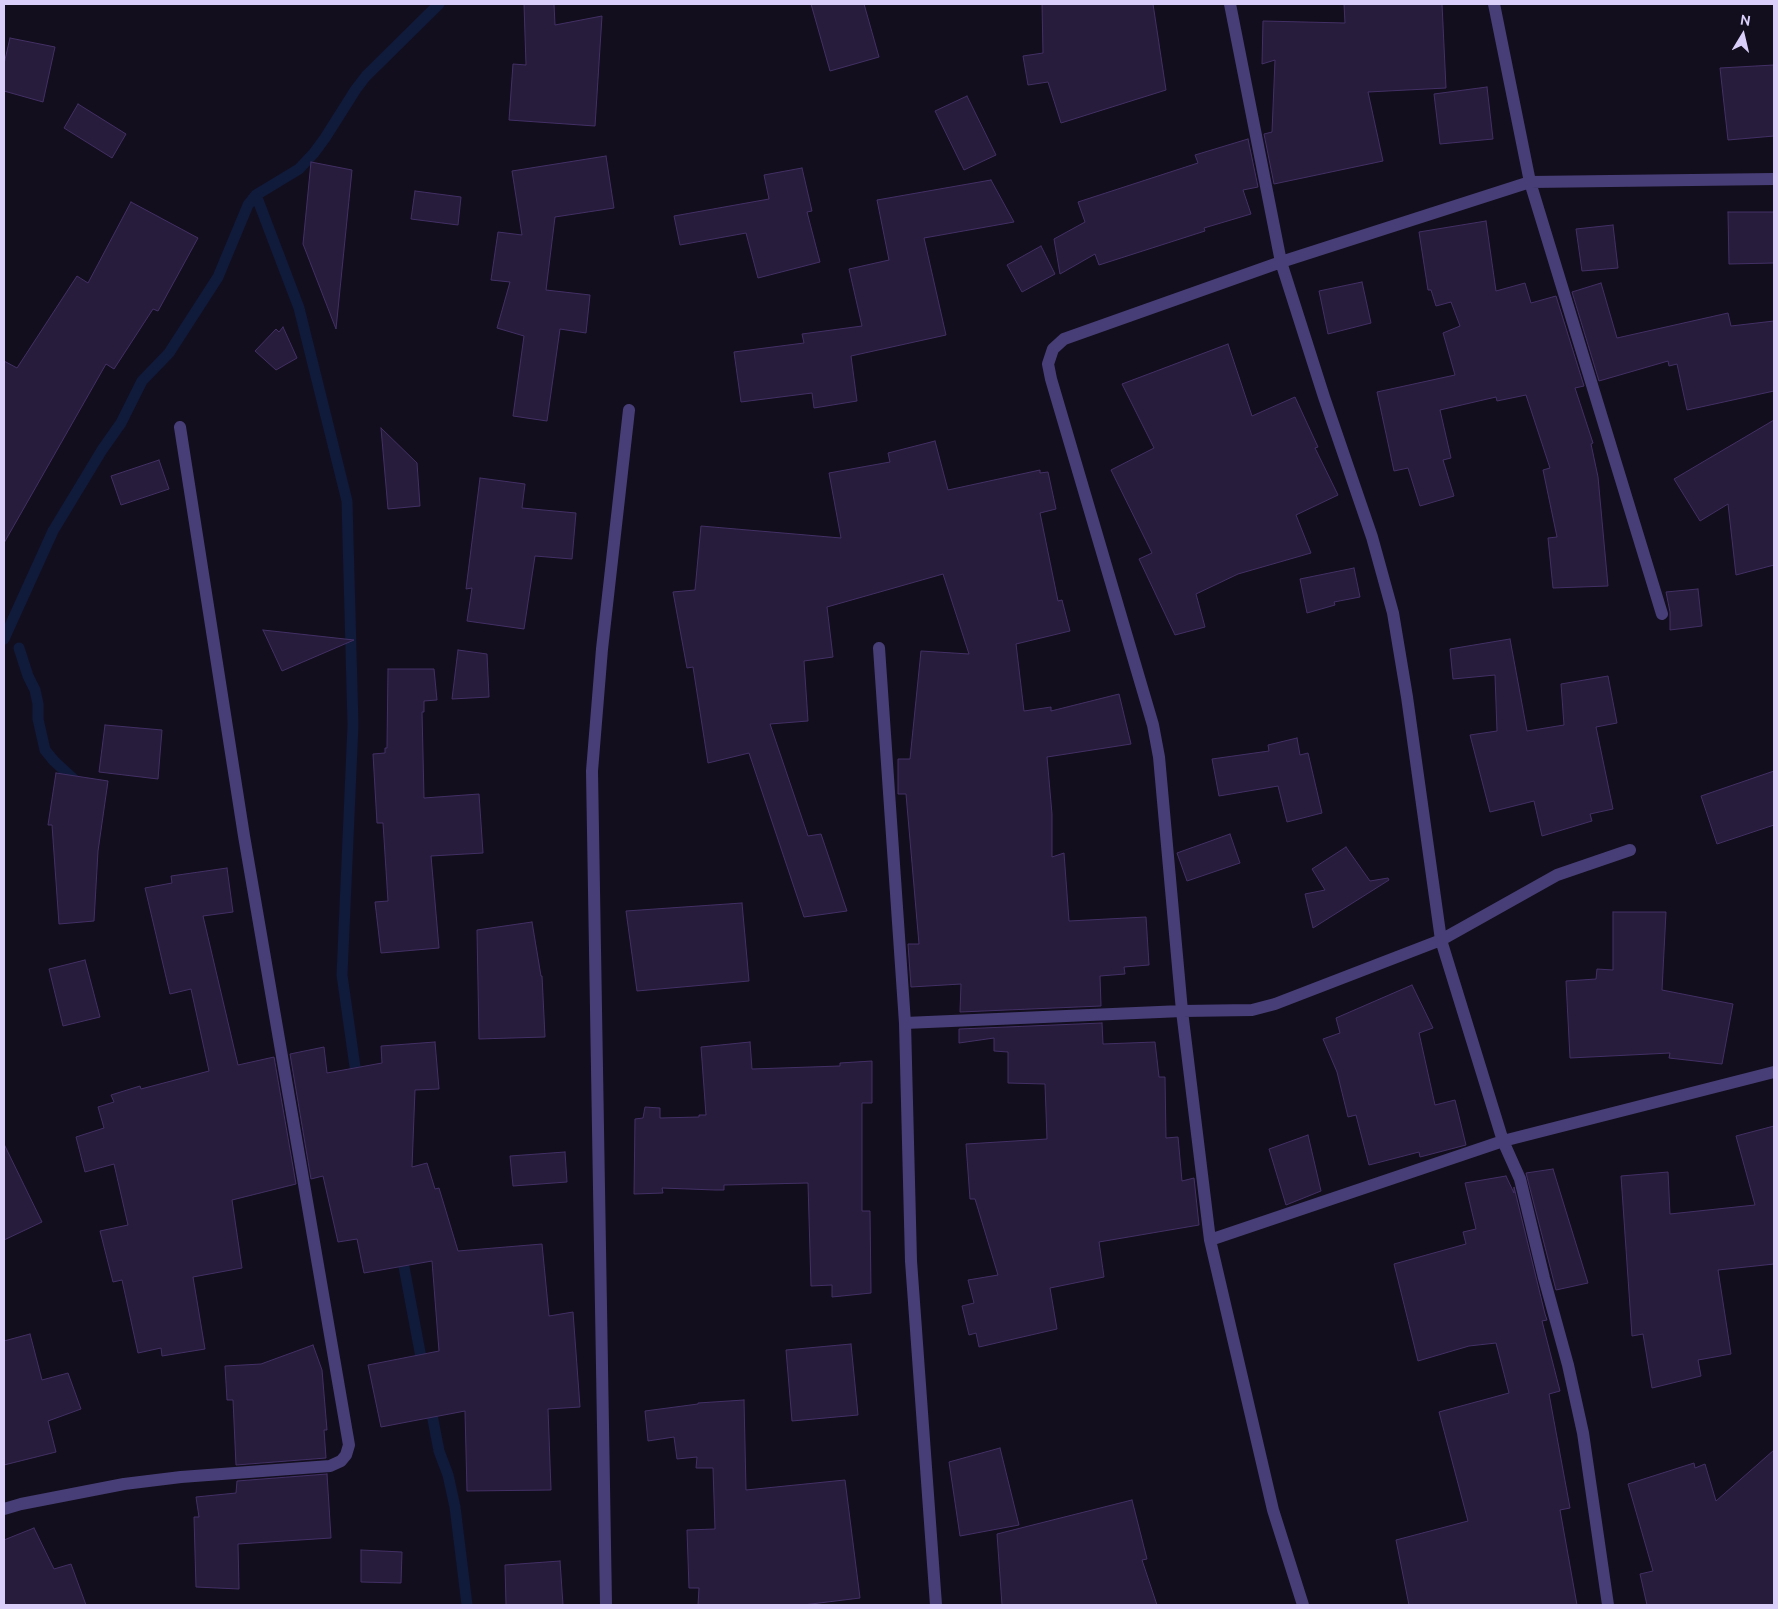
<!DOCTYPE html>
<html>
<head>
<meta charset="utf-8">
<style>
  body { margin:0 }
  #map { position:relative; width:1778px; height:1609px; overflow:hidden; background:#130e1d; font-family:Ubuntu,sans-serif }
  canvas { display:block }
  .frame { position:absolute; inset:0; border:5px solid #dacffa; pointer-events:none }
  .north { position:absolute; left:1718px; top:10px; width:50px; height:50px; -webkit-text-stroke:4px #130e1d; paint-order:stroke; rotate:9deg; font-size:14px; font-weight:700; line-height:20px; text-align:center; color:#dacffa }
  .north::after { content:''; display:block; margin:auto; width:18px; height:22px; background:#dacffa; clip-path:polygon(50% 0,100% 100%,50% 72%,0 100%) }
</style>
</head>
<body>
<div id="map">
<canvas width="1778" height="1609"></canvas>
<div class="frame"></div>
<div class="north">N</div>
</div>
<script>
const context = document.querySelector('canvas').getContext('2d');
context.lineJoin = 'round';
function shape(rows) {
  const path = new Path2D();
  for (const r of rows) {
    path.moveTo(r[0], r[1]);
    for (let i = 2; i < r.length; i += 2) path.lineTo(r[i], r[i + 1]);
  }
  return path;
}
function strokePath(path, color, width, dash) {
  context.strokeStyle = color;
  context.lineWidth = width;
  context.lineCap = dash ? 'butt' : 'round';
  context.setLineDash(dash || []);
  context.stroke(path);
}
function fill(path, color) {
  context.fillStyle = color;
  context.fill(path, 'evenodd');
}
strokePath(shape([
  [256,195,299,308,347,501,353,725,342,975,357,1081],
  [4,639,53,531,102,450,121,423,142,381,169,353,218,277,248,205,256,195,299,169,314,153,325,138,356,89,366,76,439,4],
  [19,648,28,676,35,690,38,704,38,719,45,750,54,761,80,785],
  [401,1251,423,1368],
  [430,1404,439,1451,448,1475,455,1507,467,1605]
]), '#101a3a', 11);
const building = shape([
  [524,4,554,4,555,25,602,16,595,126,509,120,513,64,526,65,524,4],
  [811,4,864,4,879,57,830,71,811,4],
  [1042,4,1153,4,1166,90,1061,123,1048,82,1028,85,1023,56,1043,53,1042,4],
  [1344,4,1442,4,1446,88,1368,92,1383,161,1274,184,1264,134,1272,132,1275,60,1262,64,1263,21,1345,23,1344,4],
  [10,38,55,47,43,102,4,91,4,64,10,38],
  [1774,65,1774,136,1728,140,1720,68,1774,65],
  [1487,87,1493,139,1440,144,1434,94,1487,87],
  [967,96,996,155,964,170,935,111,967,96],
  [78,104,126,134,112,158,64,128,78,104],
  [1248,139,1258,187,1243,190,1251,214,1204,228,1205,231,1099,265,1095,254,1060,274,1054,239,1085,222,1078,202,1198,163,1195,155,1248,139],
  [606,156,614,208,555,217,546,290,590,295,586,333,560,329,547,421,513,416,524,336,497,328,510,282,491,280,498,232,522,235,512,171,606,156],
  [311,162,352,170,336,329,303,244,311,162],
  [802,168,812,211,807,212,820,262,758,278,746,233,680,245,674,216,769,199,764,175,802,168],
  [991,180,1014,222,924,238,946,335,851,356,857,401,814,408,812,393,741,402,734,352,804,343,802,334,862,326,849,269,889,260,877,200,991,180],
  [415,191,461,197,458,225,411,219,415,191],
  [131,202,198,238,158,311,153,309,114,369,106,364,4,543,4,361,17,368,77,276,88,283,131,202],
  [1728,212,1774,212,1774,263,1729,264,1728,212],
  [1486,221,1496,291,1525,283,1531,303,1556,296,1584,386,1575,388,1593,443,1591,444,1598,477,1608,586,1553,588,1548,538,1557,537,1543,470,1550,468,1526,395,1497,401,1496,397,1440,410,1451,458,1443,460,1454,496,1420,506,1408,468,1394,471,1377,392,1455,375,1443,333,1460,326,1451,302,1436,306,1431,290,1428,290,1419,232,1486,221],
  [1613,225,1618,268,1582,271,1576,229,1613,225],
  [1041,246,1055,274,1022,292,1007,265,1041,246],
  [1362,282,1371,323,1328,334,1319,291,1362,282],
  [1601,283,1617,338,1728,313,1731,326,1774,321,1774,391,1687,410,1677,364,1669,366,1668,361,1599,381,1572,292,1601,283],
  [283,327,297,358,276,370,255,351,276,329,279,332,283,327],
  [1228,344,1252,416,1295,397,1318,447,1315,448,1338,495,1296,515,1311,553,1238,574,1196,594,1205,627,1175,635,1139,559,1152,553,1111,470,1154,448,1122,384,1228,344],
  [1774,420,1774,565,1736,575,1728,504,1700,521,1674,479,1774,420],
  [381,428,417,463,420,506,388,509,381,428],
  [935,441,948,490,1040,470,1040,473,1048,472,1056,509,1040,513,1058,601,1062,600,1070,631,1016,644,1024,711,1051,707,1051,711,1119,694,1131,744,1047,757,1052,814,1052,857,1064,853,1069,921,1146,917,1149,965,1124,967,1125,974,1100,976,1101,1006,960,1012,961,984,911,987,908,944,919,944,906,794,898,794,898,759,910,759,921,651,969,654,943,574,827,607,833,657,804,661,808,721,770,724,808,836,821,834,847,911,804,917,749,753,708,763,693,667,687,668,673,592,695,590,701,526,841,538,829,473,890,462,888,453,935,441],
  [159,460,169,489,121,505,111,476,159,460],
  [480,478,525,484,522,508,576,513,572,559,535,556,524,629,467,621,472,588,466,589,480,478],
  [1354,568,1360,597,1334,602,1335,605,1307,613,1300,579,1354,568],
  [1698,589,1702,626,1670,630,1670,612,1666,592,1698,589],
  [263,630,354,640,282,671,263,630],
  [1510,639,1527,731,1564,725,1561,684,1608,676,1617,723,1596,727,1613,809,1590,814,1592,821,1542,836,1534,801,1490,812,1470,735,1497,731,1495,675,1453,679,1450,649,1510,639],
  [458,650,487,654,489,697,452,699,458,650],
  [388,669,434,669,437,700,424,701,424,712,422,712,424,798,479,794,483,853,431,856,439,948,381,953,375,902,388,901,383,823,377,823,373,754,385,753,385,748,387,748,388,669],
  [105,725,162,730,158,779,99,772,105,725],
  [1297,738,1300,755,1308,753,1322,813,1287,822,1278,786,1219,796,1212,759,1269,751,1268,745,1297,738],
  [1774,771,1774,825,1717,844,1701,796,1774,771],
  [56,773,108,781,98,851,94,921,59,924,52,825,48,825,56,773],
  [1230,834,1240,863,1187,881,1177,853,1230,834],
  [1346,847,1370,881,1388,878,1389,880,1313,928,1305,894,1325,890,1312,869,1346,847],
  [227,868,233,912,203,916,238,1065,274,1057,296,1184,232,1200,242,1268,193,1277,205,1349,162,1356,161,1348,138,1353,122,1280,113,1282,100,1231,128,1225,114,1164,85,1172,76,1137,104,1128,98,1107,114,1102,111,1095,140,1086,141,1089,209,1071,191,989,170,994,145,888,172,883,171,876,227,868],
  [742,903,749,981,637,991,626,911,742,903],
  [1613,912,1666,912,1662,990,1733,1004,1722,1064,1669,1058,1670,1053,1570,1058,1566,981,1596,979,1597,969,1613,970,1613,912],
  [532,922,541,976,542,976,545,1037,479,1039,477,930,532,922],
  [85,960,100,1017,63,1026,49,969,85,960],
  [1412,985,1433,1028,1419,1033,1435,1105,1455,1100,1466,1145,1420,1157,1419,1152,1369,1165,1356,1115,1348,1117,1337,1072,1323,1039,1340,1033,1336,1018,1412,985],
  [1102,1023,1103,1044,1155,1042,1159,1077,1165,1077,1166,1138,1178,1137,1182,1181,1194,1178,1199,1225,1099,1242,1104,1277,1050,1288,1057,1329,979,1347,976,1333,969,1335,962,1306,974,1303,968,1280,998,1275,975,1199,970,1199,966,1144,1047,1139,1045,1084,1008,1083,1008,1052,994,1051,994,1038,959,1043,959,1029,1102,1023],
  [435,1042,439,1089,415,1090,412,1167,427,1163,435,1189,439,1188,458,1251,542,1244,549,1316,573,1312,580,1407,548,1409,551,1490,467,1491,465,1411,381,1427,368,1365,439,1351,432,1261,364,1273,357,1239,338,1242,323,1176,311,1179,290,1054,324,1047,327,1073,382,1063,381,1046,435,1042],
  [750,1042,752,1069,840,1066,840,1063,872,1061,872,1103,862,1103,862,1211,870,1211,871,1293,832,1297,832,1285,811,1286,808,1183,724,1185,724,1190,715,1190,662,1188,663,1193,634,1194,635,1119,643,1118,645,1107,660,1108,660,1118,699,1117,699,1115,706,1115,701,1047,750,1042],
  [1774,1126,1774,1264,1718,1270,1731,1354,1698,1360,1701,1376,1652,1388,1643,1334,1632,1336,1621,1176,1668,1172,1670,1214,1755,1205,1736,1136,1774,1126],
  [1308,1135,1321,1191,1286,1205,1269,1149,1308,1135],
  [4,1144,42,1222,4,1240,4,1144],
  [565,1152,567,1182,513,1186,510,1156,565,1152],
  [1553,1169,1588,1283,1556,1290,1526,1173,1553,1169],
  [1506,1176,1514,1193,1514,1187,1545,1314,1547,1320,1542,1321,1560,1391,1549,1394,1570,1508,1560,1510,1577,1605,1409,1605,1396,1540,1468,1521,1439,1412,1509,1393,1496,1343,1469,1346,1418,1361,1394,1264,1466,1244,1463,1232,1476,1229,1465,1183,1506,1176],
  [30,1334,42,1380,68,1373,81,1409,48,1421,56,1452,4,1465,4,1341,30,1334],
  [851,1344,858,1415,792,1421,786,1350,851,1344],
  [313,1345,322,1370,327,1430,324,1430,326,1458,236,1465,233,1400,227,1400,225,1366,261,1364,313,1345],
  [744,1400,746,1490,845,1480,860,1598,803,1605,698,1605,699,1588,689,1588,687,1530,715,1529,713,1468,696,1468,697,1457,677,1459,674,1437,648,1441,645,1411,698,1404,698,1403,744,1400],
  [1000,1448,1019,1525,960,1536,949,1462,1000,1448],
  [1774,1450,1774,1605,1647,1605,1640,1574,1653,1571,1628,1484,1694,1463,1695,1468,1705,1464,1716,1501,1774,1450],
  [327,1474,331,1538,238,1544,239,1589,196,1587,194,1517,199,1517,196,1497,236,1493,237,1481,327,1474],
  [1132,1500,1147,1559,1142,1560,1157,1605,1002,1605,997,1534,1132,1500],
  [34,1528,54,1569,71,1564,86,1605,4,1605,4,1540,34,1528],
  [361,1550,402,1552,401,1583,361,1582,361,1550],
  [560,1561,563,1605,506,1605,505,1565,560,1561]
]);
fill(building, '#271c3c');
strokePath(building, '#423065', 1);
strokePath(shape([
  [1230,4,1281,262,1324,397,1372,537,1393,613,1407,697,1441,940,1503,1141,1774,1072],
  [1494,4,1530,182,1662,614],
  [879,648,905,1023,911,1261,936,1605],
  [905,1023,1182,1011,1252,1010,1275,1004,1441,940,1557,875,1630,850],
  [1210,1240,1503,1141,1520,1179,1544,1278,1568,1365,1583,1433,1608,1605],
  [4,1509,21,1504,124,1484,181,1477,330,1466,341,1461,346,1455,349,1445,244,836,180,427],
  [606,1605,592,771,602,649,629,410],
  [1303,1605,1273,1510,1210,1240,1182,1011,1159,757,1153,725,1051,379,1048,364,1053,349,1064,339,1281,262,1530,182,1774,179]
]), '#483e77', 12);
</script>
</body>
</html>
